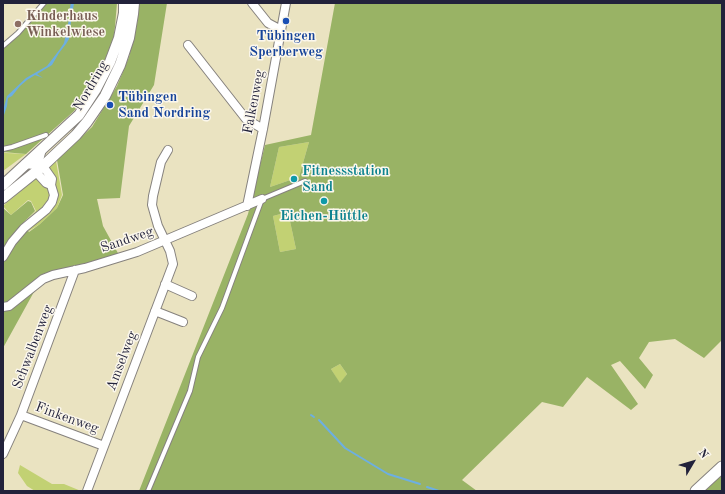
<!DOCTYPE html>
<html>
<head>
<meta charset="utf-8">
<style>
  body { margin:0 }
  #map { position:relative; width:725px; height:494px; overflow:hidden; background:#eae3c1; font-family:"Old Standard TT",serif }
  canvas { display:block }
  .frame { position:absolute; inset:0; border:4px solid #22223b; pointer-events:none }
  .north { position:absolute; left:673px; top:442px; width:40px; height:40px; -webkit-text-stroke:3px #fbf7ec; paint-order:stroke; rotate:52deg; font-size:11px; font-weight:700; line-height:16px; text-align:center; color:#22223b }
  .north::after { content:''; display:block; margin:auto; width:14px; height:18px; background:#22223b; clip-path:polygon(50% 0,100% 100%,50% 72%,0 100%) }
</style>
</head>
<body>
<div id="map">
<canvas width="725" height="494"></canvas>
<div class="frame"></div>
<div class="north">N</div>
</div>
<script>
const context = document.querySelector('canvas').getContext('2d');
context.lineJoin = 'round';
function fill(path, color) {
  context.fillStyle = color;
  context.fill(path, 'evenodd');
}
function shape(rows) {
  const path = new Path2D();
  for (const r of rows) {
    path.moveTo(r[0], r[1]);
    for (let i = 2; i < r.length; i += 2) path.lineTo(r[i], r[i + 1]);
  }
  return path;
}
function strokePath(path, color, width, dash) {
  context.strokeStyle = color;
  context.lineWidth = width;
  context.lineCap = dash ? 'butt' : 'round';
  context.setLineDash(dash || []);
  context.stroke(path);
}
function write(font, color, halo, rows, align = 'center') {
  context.font = font + ' "Old Standard TT",serif';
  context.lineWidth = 3;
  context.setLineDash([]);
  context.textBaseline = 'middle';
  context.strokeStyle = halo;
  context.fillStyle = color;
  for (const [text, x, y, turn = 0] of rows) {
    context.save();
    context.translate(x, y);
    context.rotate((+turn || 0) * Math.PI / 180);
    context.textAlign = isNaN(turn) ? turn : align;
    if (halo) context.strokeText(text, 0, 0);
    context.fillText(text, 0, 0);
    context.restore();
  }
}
fill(shape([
  [309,142,299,177,270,187,279,147],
  [3,152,6,153,26,154,3,171],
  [56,161,62,195,57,208,40,224,29,231,24,223,36,211,31,201,28,200,11,215,3,206],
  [288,212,296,249,280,252,273,216],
  [340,364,347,374,340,384,331,369],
  [20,465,52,484,64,484,81,491,35,491,27,486,18,473]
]), '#c2d173');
fill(shape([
  [44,3,117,3,114,38,99,74,74,111,26,154,3,152,3,46],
  [139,3,167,3,154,85,129,126,120,198,97,199,103,226,119,255,54,272,35,290,3,348,3,208,11,215,28,201,31,202,35,211,23,223,29,232,40,224,57,208,63,195,57,160,92,127,117,86,129,57,137,24],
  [335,3,722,3,722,340,704,358,675,339,649,342,639,358,653,375,645,389,620,361,611,365,638,404,631,410,587,377,563,407,542,402,462,480,477,491,139,491,248,214,265,145,311,135],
  [309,142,299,177,270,187,279,147],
  [288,212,296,249,280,252,273,216],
  [340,364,347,374,340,383,331,369],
  [722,467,722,491,696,491]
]), '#99b365');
fill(shape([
  [71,3,74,3,70,28,69,39,66,44,59,53,52,65,37,74,43,78,35,75,27,80,20,86,12,96,8,98,7,106,3,118,3,111,7,96,26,78,47,66,60,49,64,43,66,34,69,19,69,12]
]), '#6dafe1');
strokePath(shape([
  [311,415,314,417],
  [319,420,345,448,388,474,420,484],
  [427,487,439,491]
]), '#6dafe1', 2);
const service = shape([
  [3,46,18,33,44,3],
  [3,149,12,147,46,135],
  [148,491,190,391,198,357,222,308,262,199,305,181]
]);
const minor = shape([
  [252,3,268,23,281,30],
  [188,45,246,119,263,129],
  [42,149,36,172,46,183,51,185],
  [247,206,263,129,286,3],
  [3,257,12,242,24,228,46,210,52,202,54,195,51,185,52,179,43,166,25,164],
  [165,284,192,296],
  [3,307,9,306,43,279,53,275,85,268,137,252,262,199],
  [155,311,183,322],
  [21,415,104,446],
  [3,454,21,415,75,270],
  [87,491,173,264,170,251,158,226,152,205,153,196,161,162,168,150]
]);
const tertiary = shape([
  [3,185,79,115,96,89,110,62,119,38,124,13,124,3],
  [3,198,43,166,76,135,87,122,105,96,120,65,129,38,133,14,134,3]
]);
const secondary = shape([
  [696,491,722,467]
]);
strokePath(service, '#86827e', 6);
strokePath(minor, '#86827e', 10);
strokePath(tertiary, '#86827e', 12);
strokePath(secondary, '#86827e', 13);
strokePath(service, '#fff', 4);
strokePath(minor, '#fff', 8);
strokePath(tertiary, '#fff', 10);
strokePath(secondary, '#fff', 11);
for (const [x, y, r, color] of [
  [286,21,4,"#1a4fb4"],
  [18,24,4,"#8d6e63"],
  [110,105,4,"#1a4fb4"],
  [294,179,4,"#0f9aa8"],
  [324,201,4,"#0f9aa8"]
]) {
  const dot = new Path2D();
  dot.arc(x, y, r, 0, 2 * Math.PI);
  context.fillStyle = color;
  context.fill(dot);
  strokePath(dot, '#fbf7ec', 1.5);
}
write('bold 14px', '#785e54', '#fbf7ec', [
  ["Kinderhaus",26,16],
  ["Winkelwiese",26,32]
], 'left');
write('bold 14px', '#164399', '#fbf7ec', [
  ["Tübingen",286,36],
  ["Sperberweg",286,52],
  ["Tübingen",118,97,"left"],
  ["Sand Nordring",118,113,"left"]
]);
write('14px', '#22223b', '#fbf7ec', [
  ["Nordring",91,86,-60],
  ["Falkenweg",254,102,-79],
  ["Sandweg",127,240,-19],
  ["Schwalbenweg",33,347,-69],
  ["Amselweg",122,361,-69],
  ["Finkenweg",67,418,20]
]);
write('bold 14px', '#0d838f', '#fbf7ec', [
  ["Fitnessstation",302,171],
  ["Sand",302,187],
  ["Eichen-Hüttle",324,216,"center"]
], 'left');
</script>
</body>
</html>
